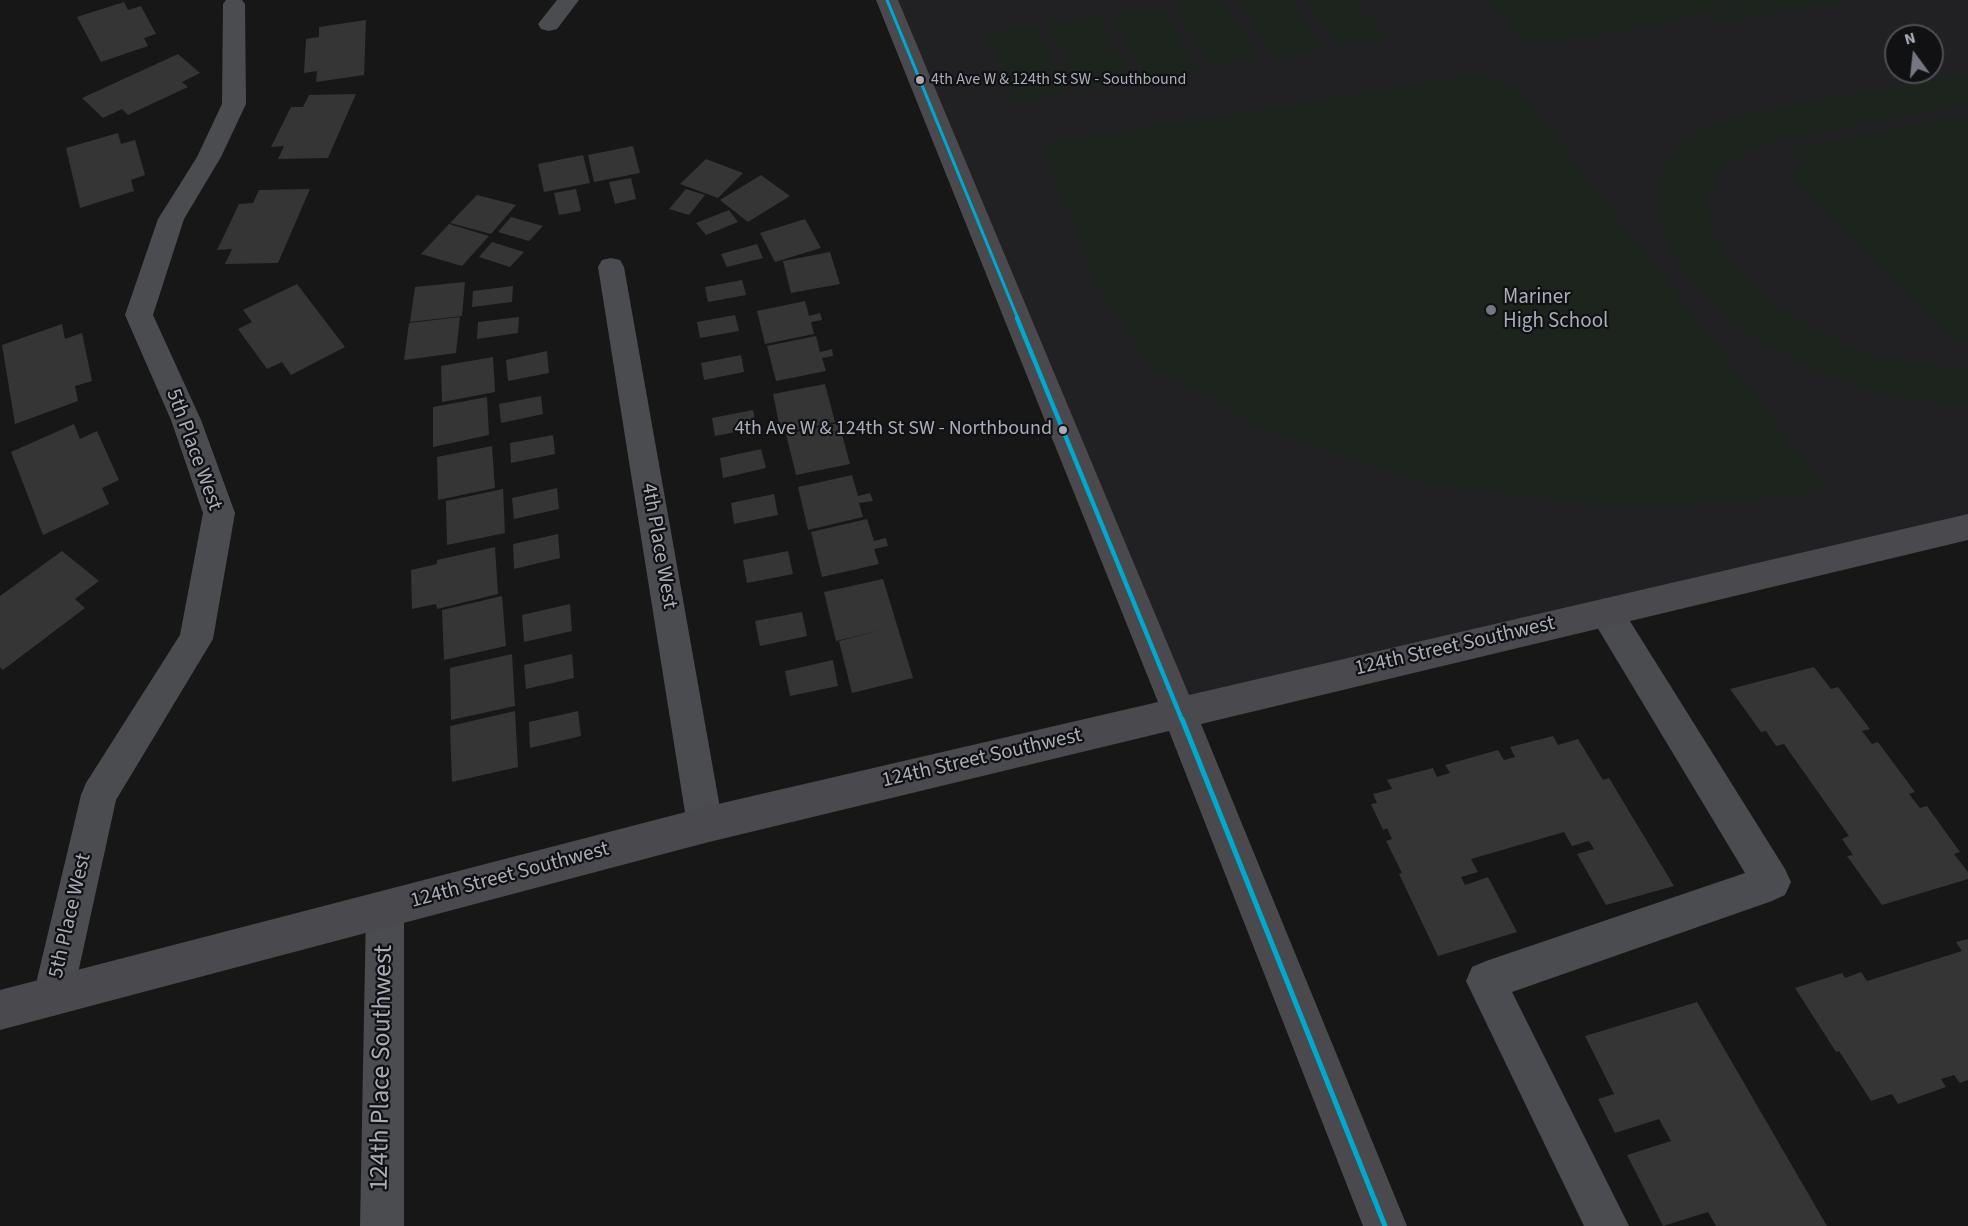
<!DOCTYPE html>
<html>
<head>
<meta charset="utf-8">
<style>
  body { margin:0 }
  #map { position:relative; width:1968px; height:1226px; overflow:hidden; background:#171717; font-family:"Source Sans 3",sans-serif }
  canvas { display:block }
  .north { position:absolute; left:1884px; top:24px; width:60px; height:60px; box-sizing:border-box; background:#111113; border:2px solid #4d4f55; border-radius:50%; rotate:345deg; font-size:16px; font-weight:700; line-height:24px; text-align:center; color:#a8adb8 }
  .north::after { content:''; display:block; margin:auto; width:21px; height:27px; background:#757880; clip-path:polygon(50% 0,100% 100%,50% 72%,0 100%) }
</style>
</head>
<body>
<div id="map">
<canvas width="1968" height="1226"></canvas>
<div class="north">N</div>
</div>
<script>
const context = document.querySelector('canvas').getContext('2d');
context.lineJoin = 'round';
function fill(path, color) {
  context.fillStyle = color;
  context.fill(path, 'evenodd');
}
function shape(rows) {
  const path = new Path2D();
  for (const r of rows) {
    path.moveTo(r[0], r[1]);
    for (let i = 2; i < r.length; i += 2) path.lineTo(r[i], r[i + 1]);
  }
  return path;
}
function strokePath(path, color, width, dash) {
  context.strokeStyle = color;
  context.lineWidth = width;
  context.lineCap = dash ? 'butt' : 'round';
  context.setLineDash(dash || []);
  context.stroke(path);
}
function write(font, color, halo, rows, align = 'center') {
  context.font = font + ' "Source Sans 3",sans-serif';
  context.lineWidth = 4.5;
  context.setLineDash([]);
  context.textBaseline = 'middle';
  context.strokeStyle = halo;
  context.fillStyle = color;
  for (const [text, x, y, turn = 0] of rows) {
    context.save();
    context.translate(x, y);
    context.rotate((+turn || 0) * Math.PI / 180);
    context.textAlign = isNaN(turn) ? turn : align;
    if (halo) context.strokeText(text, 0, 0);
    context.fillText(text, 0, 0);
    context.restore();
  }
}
fill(shape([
  [887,0,1968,0,1968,527,1179,712],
  [1896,36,1932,36,1932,72,1896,72]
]), '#212123');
fill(shape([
  [1201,0,1220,0,1259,57,1213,66,1173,5],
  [1238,0,1290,0,1324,50,1275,58],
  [1306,0,1355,0,1387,39,1341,47],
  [1486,0,1761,0,1661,24,1540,45,1517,37],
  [1768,0,1847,0,1715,23,1706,17],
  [1161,7,1201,71,1147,80,1110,15],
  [1098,16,1133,81,1081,89,1048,23],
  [1035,26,1069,93,1016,102,985,34],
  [1968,73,1968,105,1780,140,1745,152,1719,174,1708,198,1711,229,1732,265,1770,303,1812,329,1869,353,1924,365,1968,368,1968,407,1897,398,1819,372,1763,342,1722,313,1677,263,1657,218,1660,174,1679,145,1710,125,1754,112],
  [1481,74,1519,90,1830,492,1635,509,1440,486,1272,433,1148,364,1099,291,1042,144],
  [1968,115,1968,342,1958,344,1783,171,1804,167,1787,149]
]), '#1d241e');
fill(shape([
  [124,2,128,10,141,6,156,34,144,38,148,46,101,62,77,17],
  [366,20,364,75,316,82,317,71,304,73,306,39,319,37,319,27],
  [178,54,200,73,182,82,188,87,128,115,122,109,103,118,82,98],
  [356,94,328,158,278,159,284,146,271,147,291,107,303,107,309,95],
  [118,133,121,144,135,140,145,175,131,180,134,191,80,208,66,148],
  [633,146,640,173,594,182,588,155],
  [583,155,590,183,544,192,538,164],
  [706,159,743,173,718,198,680,184],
  [761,175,790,196,748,222,720,200],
  [631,178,636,199,615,204,609,182],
  [310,189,278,263,225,264,232,249,217,250,239,204,253,203,259,190],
  [576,189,581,211,559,215,554,193],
  [686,189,705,195,689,215,669,209],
  [477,195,516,205,491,234,450,223],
  [729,210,738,222,706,235,696,223],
  [511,217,543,226,529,241,498,232],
  [805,219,821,248,775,262,760,233],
  [449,224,489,236,462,266,421,254],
  [492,242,524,252,510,267,479,257],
  [757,244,763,258,727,267,721,254],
  [830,252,840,284,791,293,783,261],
  [742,280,746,295,708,302,705,287],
  [465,282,462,316,410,322,415,287],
  [297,284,345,347,291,375,282,362,267,369,238,329,252,322,243,310],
  [513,286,512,302,472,307,473,291],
  [805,301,809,316,820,313,822,320,811,322,814,334,765,344,757,311],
  [735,315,739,331,700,338,697,322],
  [460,317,456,353,404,360,409,323],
  [519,317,518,333,477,339,478,322],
  [62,324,65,339,82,333,92,381,75,386,78,401,15,424,2,345],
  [816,336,820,352,832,349,833,356,822,358,826,371,776,381,767,346],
  [547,351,549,373,508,381,506,360],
  [741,355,744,372,704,380,701,363],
  [493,357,495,392,442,402,441,366],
  [825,384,835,422,781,433,773,394],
  [541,396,543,414,501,423,499,404],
  [487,397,489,435,433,447,433,407],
  [753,410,757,428,715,436,712,418],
  [839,423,850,464,796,475,786,434],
  [74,424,80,439,97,431,119,480,102,488,109,504,43,535,11,452],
  [553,435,555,454,511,463,510,443],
  [492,446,495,488,438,500,437,457],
  [761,449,766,468,723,478,720,458],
  [852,475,858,496,870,493,873,501,859,503,863,517,808,530,798,487],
  [557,488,559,509,514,519,512,498],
  [503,489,505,533,447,545,446,501],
  [774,494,778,515,734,524,731,503],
  [867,519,874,541,886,538,888,546,874,549,879,564,822,577,811,532],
  [558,534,560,558,514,569,513,544],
  [495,547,498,594,437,609,436,604,412,609,411,570,437,564,437,560],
  [62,551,99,581,75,599,85,608,3,670,0,667,0,596],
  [788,551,793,574,747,583,743,560],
  [883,579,913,678,852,693,839,641,882,630,836,641,824,592],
  [502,596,506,646,444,660,442,610],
  [570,604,572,631,524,642,522,615],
  [802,612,807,636,760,646,755,621],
  [512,654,515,706,451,720,450,668],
  [572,654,574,678,526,689,524,665],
  [833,660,838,686,790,696,785,671],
  [1814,667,1831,689,1838,687,1870,729,1862,731,1872,744,1878,742,1915,792,1909,794,1920,808,1927,806,1960,852,1954,854,1968,872,1968,879,1882,905,1847,856,1853,855,1842,839,1849,836,1784,744,1776,746,1766,731,1761,732,1730,689],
  [515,711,518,767,452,782,450,726],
  [578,711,581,736,530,748,529,722],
  [1553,736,1558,745,1578,739,1603,780,1609,778,1674,886,1606,905,1577,854,1594,849,1589,841,1572,846,1564,832,1471,859,1478,872,1461,877,1465,885,1488,877,1517,932,1438,956,1399,874,1402,873,1386,841,1392,839,1387,828,1383,830,1371,804,1377,803,1373,794,1392,789,1387,780,1433,768,1437,777,1450,773,1445,765,1498,750,1504,760,1515,757,1510,747],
  [1968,939,1968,1080,1960,1083,1954,1075,1941,1079,1946,1087,1898,1104,1892,1094,1871,1101,1839,1051,1836,1052,1795,988,1842,973,1845,978,1861,972,1867,981,1962,951,1956,942],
  [1697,1002,1827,1226,1716,1226,1708,1212,1663,1226,1627,1155,1671,1141,1659,1119,1615,1133,1598,1099,1614,1094,1585,1036]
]), '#353536');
fill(shape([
  [226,0,242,0,245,4,246,104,221,157,184,219,153,315,201,420,235,513,213,639,116,800,73,996,67,1010,53,1016,39,1010,33,996,81,795,86,783,180,635,203,513,171,420,125,315,158,219,197,157,222,104,223,4,226,0],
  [557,0,579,0,557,29,549,31,541,29,538,24,557,0],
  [611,258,620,260,624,267,723,825,718,837,705,843,692,837,687,825,598,267,602,260,611,258],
  [1606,598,1618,602,1785,869,1791,882,1785,895,1772,901,1512,992,1629,1226,1584,1226,1466,981,1472,967,1486,961,1745,873,1594,622,1590,612,1594,602,1606,598],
  [385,891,399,896,404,910,404,1226,360,1226,366,910,371,896,385,891]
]), '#4b4c50');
fill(shape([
  [876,0,898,0,1189,695,1968,514,1968,540,1201,724,1407,1226,1363,1226,1169,731,705,843,0,1030,0,990,705,807,1158,702,876,0]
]), '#4a4a4e');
strokePath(shape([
  [887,0,1018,319]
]), '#00a9ce', 3);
strokePath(shape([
  [1017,318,1182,720]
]), '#00a9ce', 4.5);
strokePath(shape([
  [1182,719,1385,1226]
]), '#00a9ce', 5);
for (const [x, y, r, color] of [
  [920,80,5,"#a8adb8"],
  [1491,310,6,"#757880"],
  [1063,430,5,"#a8adb8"]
]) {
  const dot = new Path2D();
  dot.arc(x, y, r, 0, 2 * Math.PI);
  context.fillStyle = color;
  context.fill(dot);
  strokePath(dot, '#111113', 2);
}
write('16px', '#a8adb8', '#111113', [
  ["4th Ave W & 124th St SW - Southbound",931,80]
], 'left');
write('20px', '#a8adb8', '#111113', [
  ["4th Ave W & 124th St SW - Northbound",1052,430]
], 'right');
write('21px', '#a8adb8', '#111113', [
  ["Mariner",1503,298],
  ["High School",1503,322]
], 'left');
write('21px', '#a8adb8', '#111113', [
  ["5th Place West",193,450,70],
  ["4th Place West",658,546,80],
  ["124th Street Southwest",1455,647,-13],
  ["124th Street Southwest",982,759,-13],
  ["124th Street Southwest",510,876,-15],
  ["5th Place West",71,916,-77]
]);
write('26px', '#a8adb8', '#111113', [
  ["124th Place Southwest",383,1068,-89]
]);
</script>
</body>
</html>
